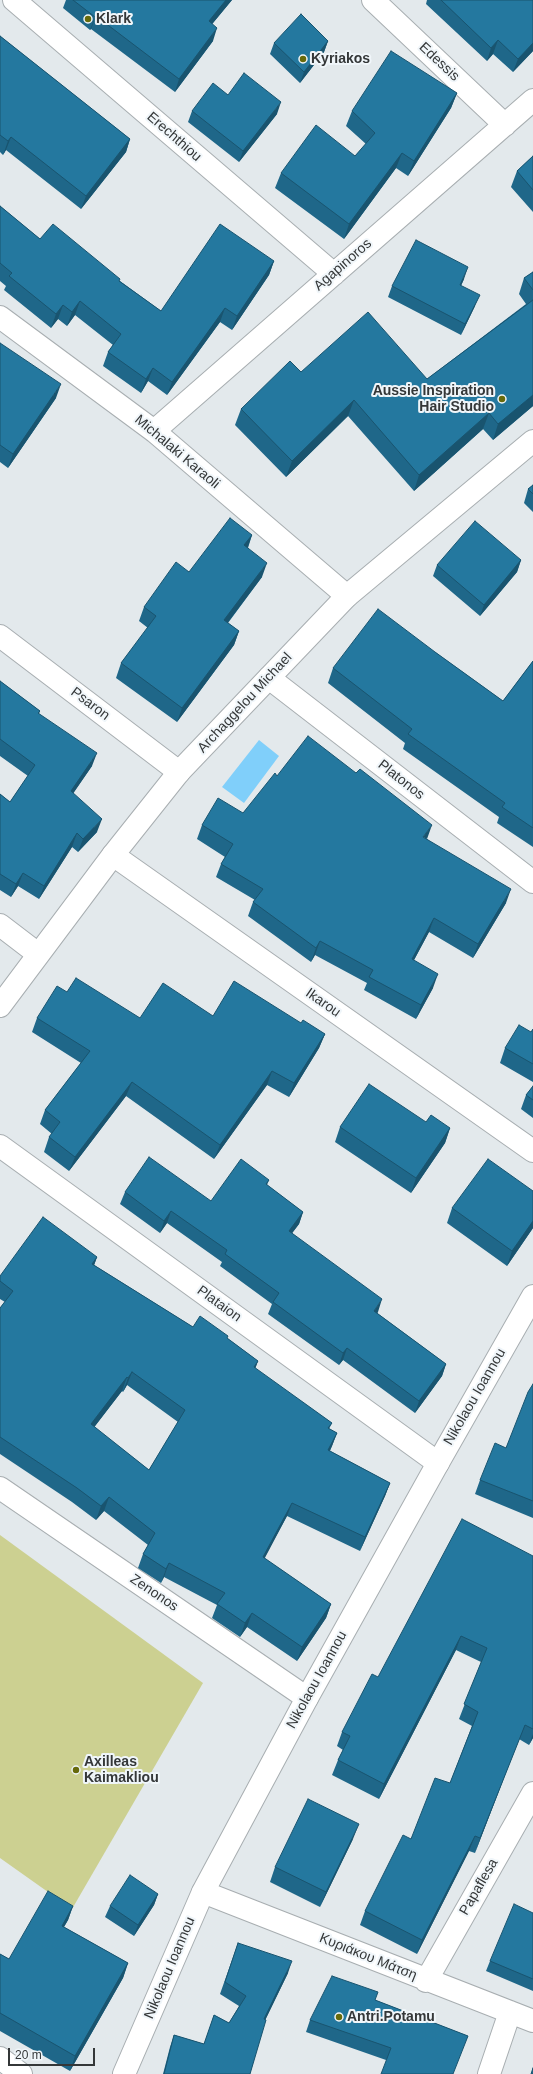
<!DOCTYPE html>
<html>
<head>
<meta charset="utf-8">
<style>
  body { margin:0 }
  #map { position:relative; width:533px; height:2074px; overflow:hidden; background:#e3e9ec; font-family:Helvetica,sans-serif }
  canvas { display:block }
  .scale { position:absolute; left:8px; top:2048px; width:87px; height:18px; box-sizing:border-box; border:2px solid #343738; border-top:0; padding-left:5px; font-size:12px; line-height:14px; white-space:nowrap; color:#343738; -webkit-text-stroke:3px #f0f6fa; paint-order:stroke }
</style>
</head>
<body>
<div id="map">
<canvas width="533" height="2074"></canvas>
<div class="scale">20 m</div>
</div>
<script>
const context = document.querySelector('canvas').getContext('2d');
context.lineJoin = 'round';
function fill(path, color) {
  context.fillStyle = color;
  context.fill(path, 'evenodd');
}
function shape(rows) {
  const path = new Path2D();
  for (const r of rows) {
    path.moveTo(r[0], r[1]);
    for (let i = 2; i < r.length; i += 2) path.lineTo(r[i], r[i + 1]);
  }
  return path;
}
function strokePath(path, color, width, dash) {
  context.strokeStyle = color;
  context.lineWidth = width;
  context.lineCap = dash ? 'butt' : 'round';
  context.setLineDash(dash || []);
  context.stroke(path);
}
function write(font, color, halo, rows, align = 'center') {
  context.font = font + ' Helvetica,sans-serif';
  context.lineWidth = 4;
  context.setLineDash([]);
  context.textBaseline = 'middle';
  context.strokeStyle = halo;
  context.fillStyle = color;
  for (const [text, x, y, turn = 0] of rows) {
    context.save();
    context.translate(x, y);
    context.rotate((+turn || 0) * Math.PI / 180);
    context.textAlign = isNaN(turn) ? turn : align;
    if (halo) context.strokeText(text, 0, 0);
    context.fillText(text, 0, 0);
    context.restore();
  }
}
fill(shape([
  [0,1535,203,1683,72,1909,0,1858]
]), '#ccd091');
fill(shape([
  [259,740,279,756,244,803,222,787]
]), '#80cffa');
const minor = shape([
  [14,0,334,274],
  [373,0,505,125],
  [0,317,154,431,347,596],
  [154,431,533,100],
  [0,636,179,772],
  [269,678,533,882],
  [113,855,533,1151],
  [0,925,38,954],
  [0,1146,438,1463],
  [0,1488,307,1698],
  [203,1892,533,2021],
  [426,1981,533,1793],
  [0,2058,21,2074],
  [489,2074,510,2012]
]);
const tertiary = shape([
  [0,1006,113,855,179,772,347,596,533,441],
  [124,2074,203,1892,307,1698,438,1463,533,1296]
]);
strokePath(minor, '#a8aeb1', 24);
strokePath(tertiary, '#a8aeb1', 24);
strokePath(minor, '#fff', 22);
strokePath(tertiary, '#fff', 22);
fill(shape([
  [66,0,232,0,212,24,213,41,175,92,91,29,90,30,63,8],
  [427,0,533,0,533,51,513,72,493,54,487,61,426,4],
  [0,36,130,139,126,152,81,209,6,150,3,155,0,152],
  [328,41,324,52,300,83,270,54,274,43],
  [457,93,451,108,408,176,396,168,344,239,275,188,281,173,355,156,366,144,346,126,352,111],
  [228,95,277,114,239,162,188,122,192,111],
  [533,156,533,212,511,187,517,171],
  [0,206,40,239,120,281,161,311,274,261,269,275,232,330,220,322,167,395,148,381,141,393,103,366,108,352,113,345,75,315,67,326,58,319,51,328,4,290,6,286,0,281],
  [533,272,533,406,493,440,483,429,414,491,348,416,286,477,235,425,241,409,301,372,427,379,526,304,519,294,524,278],
  [464,279,461,286,475,306,461,335,388,297,392,286],
  [0,343,56,398,8,468,0,462],
  [533,485,533,512,524,503,528,489],
  [252,535,248,548,262,577,228,623,239,631,234,645,177,722,116,678,121,663,148,628,139,621,144,607,189,572],
  [521,560,517,572,480,616,433,576,437,565],
  [435,652,503,701,533,661,533,847,497,823,499,817,403,749,405,743,328,683,333,668],
  [0,681,40,711,39,714,92,766,73,793,97,832,78,852,72,847,39,899,18,886,11,897,0,890,0,794,10,802,28,776,0,756],
  [277,776,427,839,506,903,473,958,429,932,414,960,433,988,416,1019,364,990,367,983,315,955,311,962,248,916,253,902,255,900,216,877,221,864,225,857,197,839,202,825,243,813],
  [67,992,140,1018,213,1016,301,1023,325,1034,319,1048,289,1097,267,1085,214,1159,126,1096,69,1171,44,1152,49,1137,52,1134,40,1124,45,1110,81,1063,32,1032,37,1018],
  [533,1029,533,1082,500,1063,505,1048,531,1032],
  [533,1086,533,1118,521,1109,526,1095],
  [426,1122,450,1128,445,1143,411,1193,335,1142,340,1127],
  [269,1180,267,1185,303,1212,299,1224,292,1233,378,1312,377,1313,446,1364,442,1376,415,1413,343,1360,339,1365,268,1314,272,1304,220,1266,222,1262,167,1223,160,1233,120,1204,125,1192,211,1201],
  [533,1191,533,1228,507,1266,447,1223,452,1208],
  [97,1257,94,1265,193,1327,227,1338,258,1361,255,1369,332,1423,329,1429,337,1433,330,1451,390,1483,385,1496,360,1551,287,1516,264,1558,331,1604,326,1618,297,1661,247,1627,240,1637,212,1618,217,1605,164,1577,161,1583,138,1568,143,1554,148,1545,104,1511,96,1520,72,1502,0,1454,0,1308,5,1302,0,1299,0,1276],
  [127,1385,178,1422,149,1470,94,1427,122,1391,123,1392],
  [533,1384,533,1518,475,1494,480,1480,506,1448],
  [533,1556,533,1738,529,1745,519,1739,475,1853,469,1851,417,1954,360,1925,365,1911,411,1839,450,1783,472,1726,459,1719,481,1662,456,1650,379,1799,332,1775,338,1760,343,1750,337,1746,342,1732,378,1677],
  [353,1839,320,1907,270,1882,275,1867],
  [158,1894,154,1905,134,1936,105,1917,110,1906],
  [73,1906,68,1920,64,1927,128,1963,123,1978,70,2071,0,2031,0,1954,9,1959],
  [533,1913,533,1991,486,1971,490,1961],
  [238,1943,288,1973,265,2020,250,2074,163,2074,170,2047,174,2035,204,2044,214,2015,229,2023,239,2006,220,1994],
  [375,2000,468,2036,386,2060,306,2032,310,2020]
]), '#1f6789');
fill(shape([
  [226,0,232,0,204,34,209,21],
  [96,16,91,29,90,30,95,17],
  [217,28,213,41,175,92,179,79],
  [498,40,493,54,487,61,491,48],
  [328,41,324,52,300,83,304,72],
  [533,43,533,51,513,72,518,59],
  [457,93,451,108,408,176,414,161],
  [281,102,277,114,239,162,243,151],
  [11,137,6,150,3,155,8,141],
  [130,139,126,152,81,209,86,196],
  [402,153,396,168,344,239,349,224],
  [274,261,269,275,232,330,237,316],
  [468,267,464,279,456,296,460,285],
  [480,295,475,306,461,335,465,324],
  [80,301,75,315,67,326,72,312],
  [63,305,58,319,51,328,56,314],
  [225,308,220,322,167,395,172,382],
  [153,368,148,381,141,393,146,379],
  [61,384,56,398,8,468,13,454],
  [533,395,533,406,493,440,498,424],
  [354,400,348,416,286,477,292,461],
  [489,413,483,429,414,491,419,475],
  [252,535,247,549,244,545],
  [521,560,517,572,480,616,484,605],
  [267,563,262,577,219,634,224,620],
  [239,631,234,645,177,722,182,708],
  [97,753,92,766,66,804,71,791],
  [102,819,97,832,78,852,83,839],
  [432,825,427,839,423,837],
  [77,833,72,847,39,899,44,886],
  [23,873,18,886,11,897,16,884],
  [511,889,506,903,473,958,478,944],
  [434,918,429,932,407,973,412,959],
  [320,941,315,955,311,962,316,948],
  [438,974,433,988,416,1019,421,1005],
  [325,1034,319,1048,289,1097,294,1083],
  [272,1071,267,1085,214,1159,220,1145],
  [132,1082,126,1096,69,1171,75,1157],
  [450,1128,445,1143,411,1193,416,1178],
  [171,1211,167,1223,160,1233,164,1221],
  [303,1212,299,1224,284,1244,289,1231],
  [533,1221,533,1228,507,1266,512,1251],
  [97,1257,92,1271,92,1264],
  [382,1299,378,1312,369,1323,374,1311],
  [347,1348,343,1360,339,1365,343,1353],
  [258,1361,253,1374,254,1367],
  [446,1364,442,1376,415,1413,419,1401],
  [132,1372,127,1385,123,1392,128,1378],
  [127,1377,122,1391,86,1438,91,1424],
  [337,1433,332,1446,323,1464,328,1450],
  [390,1483,385,1496,360,1551,365,1537],
  [109,1497,104,1511,96,1520,101,1506],
  [292,1503,287,1516,258,1571,263,1557],
  [169,1563,164,1577,161,1583,166,1569],
  [331,1604,326,1618,297,1661,302,1647],
  [252,1613,247,1627,240,1637,245,1623],
  [461,1636,456,1650,379,1799,384,1784],
  [525,1725,519,1739,475,1853,480,1838],
  [533,1734,533,1738,529,1745],
  [359,1824,353,1839,320,1907,326,1892],
  [475,1836,469,1851,417,1954,422,1940],
  [158,1894,154,1905,134,1936,138,1925],
  [73,1906,68,1920,56,1940,62,1926],
  [292,1961,288,1973,260,2031,264,2019],
  [128,1963,123,1978,70,2071,75,2056]
]), '#19546f');
const building = shape([
  [73,0,226,0,209,21,217,28,179,79,96,16,95,17,73,0],
  [441,0,533,0,533,43,518,59,498,40,491,48,441,0],
  [301,14,328,41,304,72,274,43,301,14],
  [0,36,130,139,86,196,11,137,8,141,0,135,0,36],
  [391,51,457,93,414,161,402,153,349,224,281,173,316,125,355,156,375,133,352,111,391,51],
  [244,73,281,102,243,151,192,111,213,83,228,95,244,73],
  [533,156,533,190,517,171,533,156],
  [0,206,40,239,53,224,120,279,119,281,161,311,220,224,274,261,237,316,225,308,172,382,153,368,146,379,108,352,121,334,80,301,72,312,63,305,56,314,9,276,12,273,0,263,0,206],
  [416,240,468,267,460,285,480,295,465,324,392,286,416,240],
  [533,272,533,290,524,278,533,272],
  [533,300,533,395,498,424,489,413,419,475,354,400,292,461,241,409,290,361,301,372,368,312,427,379,533,300],
  [0,343,61,384,13,454,0,445,0,343],
  [533,485,533,494,528,489,533,485],
  [230,518,252,535,244,545,267,563,224,620,239,631,182,708,121,663,156,616,144,607,176,562,189,572,230,518],
  [475,521,521,560,484,605,437,565,475,521],
  [378,609,435,652,503,701,533,661,533,828,502,807,505,803,408,734,412,729,333,668,378,609],
  [0,681,40,711,38,713,97,753,71,791,102,819,83,839,77,833,44,886,23,873,16,884,0,874,0,794,10,802,35,765,0,739,0,681],
  [308,736,356,773,360,769,432,825,423,837,511,889,478,944,434,918,412,959,438,974,421,1005,369,977,373,970,320,941,316,948,253,902,263,889,221,864,233,844,202,825,218,798,243,813,275,773,277,776,308,736],
  [76,978,140,1018,163,983,213,1016,234,981,301,1023,303,1020,325,1034,294,1083,272,1071,220,1145,132,1082,75,1157,49,1137,60,1122,45,1110,90,1051,37,1018,57,986,67,992,76,978],
  [519,1025,531,1032,533,1029,533,1064,505,1048,519,1025],
  [369,1084,426,1122,431,1115,450,1128,416,1178,340,1127,369,1084],
  [533,1086,533,1100,526,1095,533,1086],
  [149,1157,211,1201,241,1159,269,1180,266,1184,303,1212,289,1231,382,1299,374,1311,446,1364,419,1401,347,1348,343,1353,273,1302,279,1293,225,1254,227,1250,171,1211,164,1221,125,1192,149,1157],
  [488,1159,533,1191,533,1221,512,1251,452,1208,488,1159],
  [43,1217,97,1257,92,1264,193,1327,200,1316,228,1336,227,1338,258,1361,254,1367,332,1423,328,1428,337,1433,328,1450,390,1483,365,1537,292,1503,263,1557,331,1604,302,1647,252,1613,245,1623,217,1604,225,1593,169,1563,166,1569,143,1554,155,1533,109,1497,101,1506,77,1488,0,1437,0,1308,13,1291,0,1281,0,1276,43,1217],
  [132,1372,185,1410,149,1470,91,1424,127,1377,128,1378,132,1372],
  [533,1384,533,1501,480,1480,495,1443,506,1448,528,1392,533,1384],
  [462,1519,533,1556,533,1729,525,1725,480,1838,475,1836,422,1940,365,1911,403,1835,411,1839,435,1778,450,1783,478,1712,464,1704,487,1648,461,1636,384,1784,338,1760,350,1736,342,1732,372,1674,378,1677,462,1519],
  [308,1799,359,1824,326,1892,275,1867,308,1799],
  [130,1875,158,1894,138,1925,110,1906,130,1875],
  [48,1891,73,1906,62,1926,128,1963,75,2056,0,2013,0,1954,9,1959,48,1891],
  [514,1904,533,1913,533,1979,490,1961,514,1904],
  [238,1943,292,1961,264,2019,266,2020,250,2074,164,2074,174,2035,204,2044,214,2015,229,2023,246,1996,225,1982,238,1943],
  [332,1976,378,1992,375,2000,468,2036,453,2074,381,2074,391,2048,310,2020,332,1976],
  [533,2068,533,2074,531,2074,533,2068]
]);
fill(building, '#24789f');
strokePath(building, '#19546f', 1);
for (const [x, y, r, color] of [
  [88,19,4,"#676a0b"],
  [303,59,4,"#676a0b"],
  [502,399,4,"#676a0b"],
  [76,1770,4,"#676a0b"],
  [339,2017,4,"#676a0b"]
]) {
  const dot = new Path2D();
  dot.arc(x, y, r, 0, 2 * Math.PI);
  context.fillStyle = color;
  context.fill(dot);
  strokePath(dot, '#f0f6fa', 1.5);
}
write('bold 14px', '#343738', '#f0f6fa', [
  ["Klark",96,19],
  ["Kyriakos",311,59],
  ["Aussie Inspiration",494,391,"right"],
  ["Hair Studio",494,407,"right"],
  ["Axilleas",84,1762],
  ["Kaimakliou",84,1778],
  ["Antri.Potamu",347,2017]
], 'left');
write('14px', '#343738', '#f0f6fa', [
  ["Edessis",439,62,43],
  ["Erechthiou",174,137,41],
  ["Agapinoros",343,265,-41],
  ["Michalaki Karaoli",177,452,40],
  ["Archaggelou Michael",245,703,-47],
  ["Psaron",90,704,37],
  ["Platonos",401,780,38],
  ["Ikarou",323,1003,35],
  ["Plataion",219,1304,36],
  ["Nikolaou Ioannou",475,1397,-60],
  ["Zenonos",154,1593,34],
  ["Nikolaou Ioannou",317,1680,-61],
  ["Papaflesa",479,1887,-60],
  ["Κυριάκου Μάτση",368,1957,22],
  ["Nikolaou Ioannou",170,1968,-67]
]);
</script>
</body>
</html>
